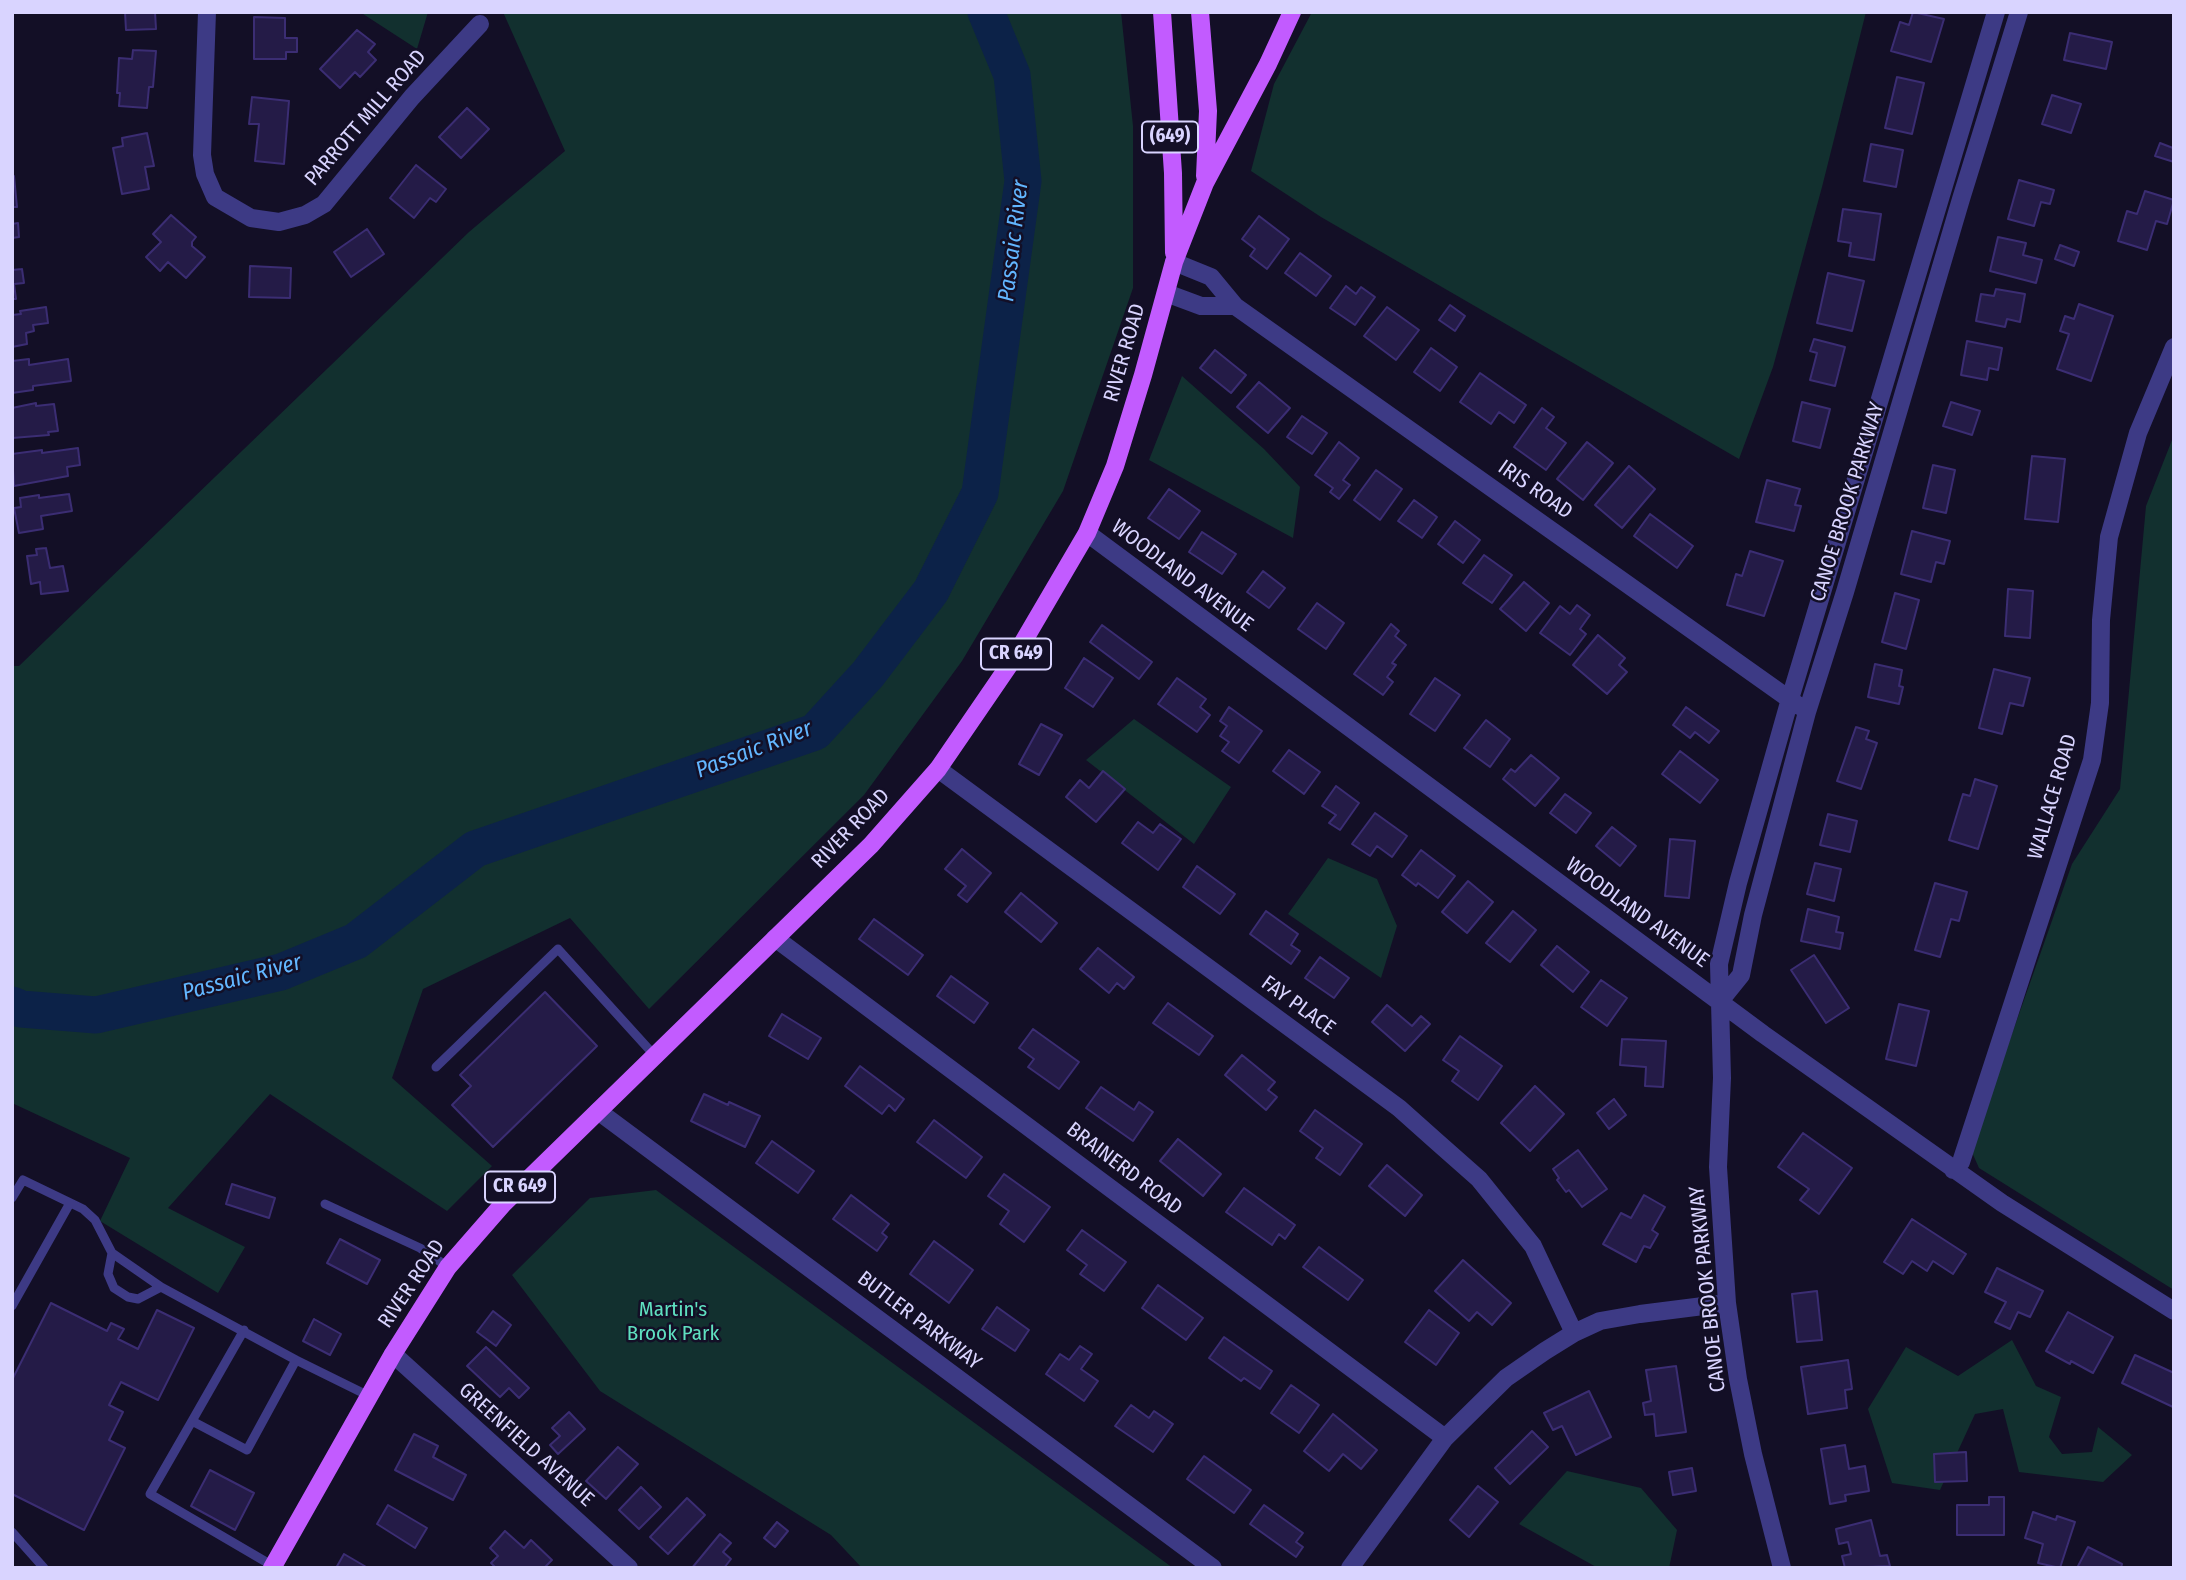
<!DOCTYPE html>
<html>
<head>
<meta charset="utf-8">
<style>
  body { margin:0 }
  #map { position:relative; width:2186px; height:1580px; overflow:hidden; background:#130f26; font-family:"Fira Sans Condensed",sans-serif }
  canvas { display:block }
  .frame { position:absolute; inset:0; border:14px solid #d9d4ff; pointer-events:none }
</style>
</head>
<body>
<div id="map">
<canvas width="2186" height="1580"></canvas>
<div class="frame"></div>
</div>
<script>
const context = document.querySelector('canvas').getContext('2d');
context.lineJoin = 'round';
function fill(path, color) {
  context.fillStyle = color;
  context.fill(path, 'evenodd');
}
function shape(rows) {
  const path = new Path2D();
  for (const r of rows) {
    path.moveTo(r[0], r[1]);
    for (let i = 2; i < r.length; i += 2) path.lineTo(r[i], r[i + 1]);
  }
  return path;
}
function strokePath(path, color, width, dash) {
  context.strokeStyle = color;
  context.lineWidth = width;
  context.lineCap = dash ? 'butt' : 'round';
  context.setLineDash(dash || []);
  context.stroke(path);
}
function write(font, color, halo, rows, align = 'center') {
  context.font = font + ' "Fira Sans Condensed",sans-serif';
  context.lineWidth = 5;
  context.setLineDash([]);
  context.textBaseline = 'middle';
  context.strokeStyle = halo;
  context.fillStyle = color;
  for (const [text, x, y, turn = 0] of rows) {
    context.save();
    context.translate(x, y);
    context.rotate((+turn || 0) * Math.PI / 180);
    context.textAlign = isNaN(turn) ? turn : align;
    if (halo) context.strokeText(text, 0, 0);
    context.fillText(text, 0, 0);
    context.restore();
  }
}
fill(shape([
  [360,12,428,12,417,49],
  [503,12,1121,12,1133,126,1133,288,1063,491,962,661,864,795,649,1009,570,918,423,989,392,1078,492,1166,447,1211,270,1094,168,1208,245,1247,218,1293,100,1221,130,1158,12,1103,12,666,19,666,469,232,565,151],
  [1312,12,1866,12,1822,187,1773,367,1739,459,1321,217,1251,171,1274,84],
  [1182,376,1264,449,1300,487,1293,538,1149,460],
  [2174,435,2174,1290,1979,1168,1971,1150,2072,864,2120,789,2146,506],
  [1134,719,1231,787,1194,844,1086,760],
  [1328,858,1377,879,1397,926,1381,978,1288,914],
  [656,1190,1173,1568,862,1568,831,1535,600,1391,512,1275,590,1198],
  [2012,1340,2036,1386,2061,1397,2049,1437,2062,1454,2092,1452,2098,1427,2132,1455,2103,1482,2019,1472,2003,1409,1975,1414,1940,1490,1892,1483,1868,1409,1906,1347,1958,1376],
  [1567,1471,1641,1488,1677,1530,1669,1568,1598,1568,1519,1524]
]), '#12302f');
strokePath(shape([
  [12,1005,21,1009,96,1015,281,972,356,941,475,849,815,732,868,674,931,591,980,493,1023,181,1012,75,986,12]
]), '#0c2248', 37);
const building = shape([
  [125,12,155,12,156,29,126,30,125,12],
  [1913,12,1944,19,1931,62,1891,51,1900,22,1909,25,1913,12],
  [254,17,285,18,285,38,297,38,297,52,286,52,286,59,254,59,254,17],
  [357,30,375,44,368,52,376,60,360,77,355,72,340,88,320,69,357,30],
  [2070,33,2112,42,2106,69,2064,60,2070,33],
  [133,50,156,51,153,87,149,87,147,108,119,106,120,93,117,93,119,58,132,59,133,50],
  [1897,77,1924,83,1912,134,1885,128,1897,77],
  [2052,95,2081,104,2071,133,2042,124,2052,95],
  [252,97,289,101,284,164,255,161,259,124,249,124,252,97],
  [467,108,489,129,461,158,439,137,467,108],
  [147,133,154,166,145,167,149,189,122,194,113,148,123,146,122,138,147,133],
  [2160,143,2173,148,2174,145,2174,162,2155,156,2160,143],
  [1871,144,1903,150,1896,187,1864,181,1871,144],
  [416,165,446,189,436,202,430,198,414,218,390,198,416,165],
  [12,176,14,176,17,207,12,207,12,176],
  [2019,180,2054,190,2050,204,2041,202,2034,226,2008,219,2019,180],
  [2145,191,2174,200,2167,224,2156,221,2147,250,2118,241,2127,211,2137,214,2145,191],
  [1843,209,1881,214,1874,260,1849,256,1851,243,1838,241,1843,209],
  [171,215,196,237,192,242,192,246,205,257,186,278,168,262,160,271,146,257,161,242,153,234,171,215],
  [1259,216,1289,239,1267,269,1250,256,1255,249,1242,239,1259,216],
  [18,223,19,237,12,238,12,224,18,223],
  [367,229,384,254,351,277,334,252,367,229],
  [1998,237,2026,243,2023,255,2042,260,2036,283,1990,271,1998,237],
  [2060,245,2079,252,2074,266,2055,259,2060,245],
  [1300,253,1331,276,1316,296,1285,273,1300,253],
  [250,266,291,268,290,298,249,297,250,266],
  [22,269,24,283,14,284,16,299,12,299,12,270,22,269],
  [1828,273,1864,281,1852,331,1817,323,1828,273],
  [1346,286,1356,294,1361,287,1375,297,1355,325,1330,308,1346,286],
  [1996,289,2025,294,2020,322,2007,319,2005,327,1976,321,1981,294,1994,296,1996,289],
  [2079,304,2113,316,2091,381,2057,369,2069,334,2060,331,2065,316,2074,319,2079,304],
  [1450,305,1465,316,1455,331,1439,320,1450,305],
  [46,307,48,323,33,325,34,331,26,333,27,344,12,347,12,315,21,314,20,311,46,307],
  [1387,307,1419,330,1396,360,1364,336,1387,307],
  [1814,339,1845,347,1835,386,1810,380,1817,353,1810,351,1814,339],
  [1967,341,2002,348,1998,370,1989,368,1987,380,1961,375,1967,341],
  [1431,348,1457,367,1440,391,1414,372,1431,348],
  [1215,350,1246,375,1231,393,1200,368,1215,350],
  [29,359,29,365,68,359,71,381,33,386,33,390,12,393,12,361,29,359],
  [1480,373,1526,405,1514,423,1499,412,1491,424,1460,402,1480,373],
  [1259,382,1290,408,1268,433,1237,407,1259,382],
  [1802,402,1830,409,1820,448,1793,441,1802,402],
  [1951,402,1980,411,1972,435,1943,426,1951,402],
  [36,403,36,406,54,404,58,431,48,432,49,435,12,438,12,408,36,403],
  [1542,408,1554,417,1546,428,1566,443,1546,470,1514,447,1542,408],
  [1302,416,1327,433,1312,454,1287,437,1302,416],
  [1339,442,1359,458,1343,480,1350,485,1339,499,1330,492,1333,488,1315,475,1339,442],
  [1587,442,1613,463,1583,500,1557,479,1587,442],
  [78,448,80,465,67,467,68,476,14,486,12,454,42,450,42,453,78,448],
  [2032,456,2065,459,2058,522,2025,519,2032,456],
  [1933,465,1955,470,1946,513,1923,508,1933,465],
  [1629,466,1655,489,1622,528,1595,505,1629,466],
  [1376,470,1402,489,1380,520,1354,500,1376,470],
  [1767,480,1800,489,1795,505,1801,506,1794,531,1756,522,1767,480],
  [1169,489,1200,511,1179,539,1148,518,1169,489],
  [69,494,72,511,41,516,43,529,19,533,14,508,21,507,20,498,39,495,39,498,69,494],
  [1414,500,1437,517,1422,538,1398,521,1414,500],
  [1650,514,1693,546,1677,568,1634,536,1650,514],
  [1455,521,1480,540,1463,563,1438,544,1455,521],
  [1912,531,1950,541,1944,564,1936,562,1931,582,1901,574,1912,531],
  [1202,532,1236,554,1222,574,1189,552,1202,532],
  [46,548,50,568,63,566,68,591,41,594,40,582,31,584,27,556,37,555,36,549,46,548],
  [1750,551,1783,561,1764,616,1727,605,1736,574,1742,576,1750,551],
  [1484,555,1512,575,1492,603,1463,583,1484,555],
  [1263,571,1285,588,1269,608,1247,592,1263,571],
  [1524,582,1549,603,1526,631,1500,609,1524,582],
  [2008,589,2033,591,2030,638,2005,636,2008,589],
  [1895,593,1919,600,1906,649,1882,642,1895,593],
  [1317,603,1344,623,1326,649,1298,629,1317,603],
  [1577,605,1590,615,1580,629,1586,634,1570,655,1540,633,1560,606,1570,614,1577,605],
  [1391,624,1399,631,1395,636,1406,645,1392,663,1396,665,1387,677,1393,682,1383,695,1354,674,1391,624],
  [1102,625,1152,662,1139,679,1090,642,1102,625],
  [1598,635,1625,658,1619,665,1627,672,1607,694,1573,665,1598,635],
  [1084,658,1113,678,1093,707,1065,688,1084,658],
  [1875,664,1902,670,1899,686,1903,687,1899,704,1868,697,1875,664],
  [1994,669,2030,678,2023,706,2010,703,2002,734,1979,728,1994,669],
  [1177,678,1206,699,1200,707,1210,715,1197,732,1158,704,1177,678],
  [1435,678,1460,695,1435,731,1410,714,1435,678],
  [1229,707,1262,731,1239,763,1222,751,1229,742,1220,736,1227,726,1220,721,1229,707],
  [1686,707,1719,731,1709,743,1695,732,1690,738,1673,725,1686,707],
  [1486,720,1510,739,1490,767,1464,748,1486,720],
  [1041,724,1062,735,1039,775,1019,764,1041,724],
  [1856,727,1869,731,1866,739,1877,743,1861,789,1837,781,1856,727],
  [1289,750,1320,772,1304,794,1273,771,1289,750],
  [1680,751,1718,780,1700,803,1662,774,1680,751],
  [1531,755,1559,778,1535,806,1503,779,1511,769,1515,772,1531,755],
  [1103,771,1125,789,1096,822,1066,797,1080,780,1089,788,1103,771],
  [1975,779,1997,786,1978,849,1949,840,1963,794,1970,796,1975,779],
  [1336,786,1359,803,1340,830,1329,823,1336,815,1322,806,1336,786],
  [1565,794,1591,813,1576,833,1550,813,1565,794],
  [1375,813,1407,836,1392,857,1377,846,1370,856,1352,844,1375,813],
  [1828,814,1857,821,1850,852,1820,845,1828,814],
  [1138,822,1153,833,1160,824,1181,839,1158,870,1122,843,1138,822],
  [1612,827,1636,846,1620,866,1596,846,1612,827],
  [1670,839,1695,841,1689,898,1665,896,1670,839],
  [962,849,991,873,967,902,958,895,966,886,945,869,962,849],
  [1421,850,1455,876,1438,898,1418,883,1416,886,1402,875,1421,850],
  [1815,863,1841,869,1834,901,1807,894,1815,863],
  [1197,866,1235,894,1220,914,1183,887,1197,866],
  [1468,881,1493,902,1467,933,1442,912,1468,881],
  [1935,883,1967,892,1959,921,1951,919,1940,957,1915,950,1935,883],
  [1021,893,1057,923,1041,942,1005,912,1021,893],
  [1808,909,1839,917,1836,932,1843,933,1840,949,1801,941,1808,909],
  [1266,911,1298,934,1291,945,1300,951,1291,964,1250,934,1266,911],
  [1513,911,1536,930,1510,962,1486,943,1513,911],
  [874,919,923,955,908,975,859,939,874,919],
  [1557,946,1589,972,1573,992,1541,965,1557,946],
  [1098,948,1134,977,1124,989,1117,983,1109,993,1080,969,1098,948],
  [1814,955,1849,1008,1826,1023,1791,970,1814,955],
  [1320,957,1349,978,1334,998,1305,978,1320,957],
  [951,976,988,1003,974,1023,937,996,951,976],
  [1601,980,1627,998,1607,1026,1581,1007,1601,980],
  [545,992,597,1046,493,1147,452,1105,471,1086,460,1075,545,992],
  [1168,1003,1213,1036,1199,1055,1153,1023,1168,1003],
  [1899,1004,1929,1011,1916,1066,1886,1059,1899,1004],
  [1387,1005,1412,1026,1421,1016,1430,1024,1405,1051,1372,1022,1387,1005],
  [782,1014,821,1038,808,1059,769,1036,782,1014],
  [1033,1029,1079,1062,1059,1089,1028,1067,1034,1059,1019,1048,1033,1029],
  [1460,1036,1502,1066,1478,1100,1452,1081,1459,1071,1443,1060,1460,1036],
  [1622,1039,1666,1041,1663,1087,1645,1086,1646,1067,1620,1065,1622,1039],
  [1242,1055,1275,1082,1268,1090,1277,1097,1266,1110,1225,1075,1242,1055],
  [860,1066,904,1099,895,1111,889,1105,882,1114,845,1086,860,1066],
  [1535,1086,1564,1114,1530,1151,1501,1123,1535,1086],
  [1101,1087,1134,1110,1139,1102,1153,1112,1133,1141,1086,1108,1101,1087],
  [704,1094,728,1105,729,1102,760,1116,745,1147,691,1121,704,1094],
  [1614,1099,1626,1115,1609,1129,1597,1113,1614,1099],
  [1315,1110,1362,1144,1340,1175,1316,1158,1323,1148,1300,1131,1315,1110],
  [934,1120,982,1157,966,1178,917,1142,934,1120],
  [1803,1133,1852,1168,1819,1214,1800,1200,1809,1189,1778,1167,1803,1133],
  [1178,1139,1221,1174,1203,1196,1160,1161,1178,1139],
  [772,1141,814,1171,798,1193,756,1163,772,1141],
  [1578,1150,1607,1189,1582,1207,1569,1190,1566,1192,1557,1180,1559,1178,1553,1169,1578,1150],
  [1387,1165,1422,1195,1405,1216,1369,1186,1387,1165],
  [1004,1174,1050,1207,1024,1242,1000,1224,1009,1211,988,1196,1004,1174],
  [232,1184,275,1198,269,1218,226,1204,232,1184],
  [1244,1188,1295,1225,1285,1239,1279,1234,1272,1245,1226,1212,1244,1188],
  [851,1195,889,1224,882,1233,887,1237,877,1251,833,1219,851,1195],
  [1644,1195,1665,1207,1652,1230,1658,1234,1650,1248,1644,1246,1636,1262,1603,1244,1621,1213,1631,1218,1644,1195],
  [1912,1219,1966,1254,1953,1274,1933,1261,1927,1271,1912,1261,1903,1274,1884,1262,1912,1219],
  [1082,1230,1126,1262,1104,1291,1080,1274,1087,1265,1067,1250,1082,1230],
  [340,1239,380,1260,367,1284,327,1263,340,1239],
  [934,1241,973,1270,949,1303,910,1274,934,1241],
  [1319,1247,1363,1280,1348,1300,1303,1267,1319,1247],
  [1463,1260,1511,1303,1492,1325,1477,1312,1469,1321,1435,1291,1463,1260],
  [1997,1268,2043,1291,2030,1317,2018,1312,2010,1329,1995,1322,2006,1302,1985,1292,1997,1268],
  [1158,1285,1203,1318,1186,1340,1142,1308,1158,1285],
  [1817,1291,1822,1340,1797,1342,1792,1294,1817,1291],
  [51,1303,107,1331,111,1323,124,1329,118,1339,138,1349,157,1310,194,1328,158,1400,121,1382,109,1405,123,1412,109,1440,125,1448,84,1530,12,1494,12,1380,51,1303],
  [997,1307,1029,1330,1015,1351,982,1329,997,1307],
  [1429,1310,1459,1333,1436,1365,1405,1342,1429,1310],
  [493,1311,511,1325,496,1346,477,1332,493,1311],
  [2068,1312,2113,1337,2093,1373,2071,1361,2070,1364,2046,1351,2068,1312],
  [314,1319,341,1334,330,1355,303,1341,314,1319],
  [1224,1337,1272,1371,1260,1389,1244,1378,1241,1381,1209,1358,1224,1337],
  [1080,1346,1092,1354,1081,1369,1098,1381,1084,1401,1046,1374,1060,1354,1069,1360,1080,1346],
  [486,1347,529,1388,519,1398,509,1388,500,1397,467,1366,486,1347],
  [2135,1355,2174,1373,2173,1407,2122,1383,2135,1355],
  [1848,1360,1852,1389,1845,1390,1847,1408,1808,1414,1801,1367,1848,1360],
  [1676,1366,1686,1432,1656,1436,1654,1414,1645,1415,1643,1403,1651,1401,1646,1370,1676,1366],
  [1291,1385,1319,1405,1299,1433,1271,1413,1291,1385],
  [1589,1391,1611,1437,1576,1455,1562,1426,1553,1430,1544,1413,1589,1391],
  [1131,1405,1149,1418,1154,1411,1173,1424,1153,1452,1115,1426,1131,1405],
  [569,1412,585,1429,558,1454,550,1445,560,1436,552,1428,569,1412],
  [1333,1414,1377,1450,1361,1469,1343,1454,1329,1471,1304,1451,1333,1414],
  [1532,1431,1548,1447,1510,1484,1495,1468,1532,1431],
  [414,1434,438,1446,433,1457,466,1475,453,1500,395,1470,414,1434],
  [1845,1445,1849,1469,1865,1466,1869,1491,1845,1495,1846,1501,1830,1504,1821,1449,1845,1445],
  [618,1447,638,1464,606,1499,586,1481,618,1447],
  [1966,1452,1967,1481,1935,1482,1934,1454,1966,1452],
  [1204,1456,1251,1490,1234,1513,1187,1479,1204,1456],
  [1692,1468,1696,1491,1673,1495,1669,1472,1692,1468],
  [210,1470,254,1493,235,1530,191,1506,210,1470],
  [1478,1486,1498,1502,1469,1537,1450,1520,1478,1486],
  [641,1487,661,1507,639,1529,619,1510,641,1487],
  [1989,1497,2004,1497,2004,1535,1957,1535,1957,1505,1989,1505,1989,1497],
  [687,1498,705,1515,668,1554,650,1537,687,1498],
  [388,1505,427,1528,415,1548,377,1524,388,1505],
  [1264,1505,1303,1533,1296,1542,1303,1547,1296,1557,1250,1524,1264,1505],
  [2033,1512,2056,1520,2057,1516,2075,1522,2060,1568,2038,1563,2043,1544,2025,1538,2033,1512],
  [1871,1520,1880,1556,1887,1555,1890,1566,1845,1568,1842,1556,1851,1554,1848,1542,1839,1544,1836,1529,1871,1520],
  [777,1522,788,1531,775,1547,764,1538,777,1522],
  [505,1531,524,1548,531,1540,552,1560,544,1568,496,1568,491,1563,498,1556,490,1548,505,1531],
  [720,1534,731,1543,723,1552,731,1559,724,1568,692,1568,720,1534],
  [2088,1547,2122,1564,2121,1568,2077,1568,2088,1547],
  [344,1554,368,1568,336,1568,344,1554]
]);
fill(building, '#241b47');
strokePath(building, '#3b2d73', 2);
strokePath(shape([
  [436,1067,558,949,655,1056],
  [12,1198,23,1180,83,1209,95,1220,112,1253,161,1287,296,1360,247,1450,192,1421,150,1494,273,1566],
  [325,1204,420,1248,448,1267],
  [112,1253,108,1274,114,1288,128,1297,138,1299,161,1287],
  [12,1306,70,1203],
  [296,1360,369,1396],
  [192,1421,244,1330],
  [12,1532,44,1568]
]), '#3d3a85', 9);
strokePath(shape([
  [207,12,202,155,205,174,215,197,251,218,279,222,305,215,324,204,412,97,480,24],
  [1174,262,1211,277,1235,306,1799,706],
  [1166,293,1201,306,1235,306],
  [1087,533,1763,1034,2002,1203,2174,1311],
  [938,769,1399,1108,1436,1141,1479,1179,1533,1246,1574,1333],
  [775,938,1445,1438],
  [1720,1001,1741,975,1753,915,1807,712,1845,592,1961,199,2019,12],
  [598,1111,1213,1568],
  [1953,1170,1961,1162,2092,760,2100,703,2101,620,2109,537,2138,433,2174,347],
  [393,1354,629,1568],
  [1350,1568,1445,1438,1506,1378,1545,1351,1574,1333,1600,1321,1640,1314,1727,1303],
  [1782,1568,1753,1454,1738,1379,1727,1303,1718,1167,1722,1078,1719,964,1738,883,1790,699,1996,12]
]), '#3d3a85', 18);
strokePath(shape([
  [1162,12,1173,173,1174,253],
  [1200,12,1208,111,1205,176],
  [272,1568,393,1354,448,1267,503,1204,871,845,938,769,1012,661,1087,533,1115,466,1143,375,1174,262,1205,183,1268,64,1292,12]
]), '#c25bff', 18);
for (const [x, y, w] of [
  [1170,137,56],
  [1016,654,70],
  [520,1187,70]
]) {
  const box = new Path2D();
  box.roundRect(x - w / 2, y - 15.5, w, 31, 5);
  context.fillStyle = '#130f26';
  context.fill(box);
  strokePath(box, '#d9d4ff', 2);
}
write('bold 19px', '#d9d4ff', null, [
  ["(649)",1170,137],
  ["CR 649",1016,654],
  ["CR 649",520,1187]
]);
write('21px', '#d9d4ff', '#130f26', [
  ["PARROTT MILL ROAD",366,118,-49],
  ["RIVER ROAD",1125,353,-74],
  ["IRIS ROAD",1535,490,35],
  ["CANOE BROOK PARKWAY",1848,502,-73],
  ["WOODLAND AVENUE",1182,576,37],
  ["WALLACE ROAD",2053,797,-74],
  ["RIVER ROAD",851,829,-46],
  ["WOODLAND AVENUE",1637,913,36],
  ["FAY PLACE",1298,1006,36],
  ["BRAINERD ROAD",1124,1169,37],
  ["RIVER ROAD",412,1284,-56],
  ["CANOE BROOK PARKWAY",1708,1289,-96],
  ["BUTLER PARKWAY",919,1321,37],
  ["GREENFIELD AVENUE",526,1445,42]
]);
write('21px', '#5fe0c0', '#130f26', [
  ["Martin's",673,1310],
  ["Brook Park",673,1334]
]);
write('italic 23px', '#62b6ff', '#130f26', [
  ["Passaic River",1014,241,-83],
  ["Passaic River",754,750,-21],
  ["Passaic River",242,978,-15]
]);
</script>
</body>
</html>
